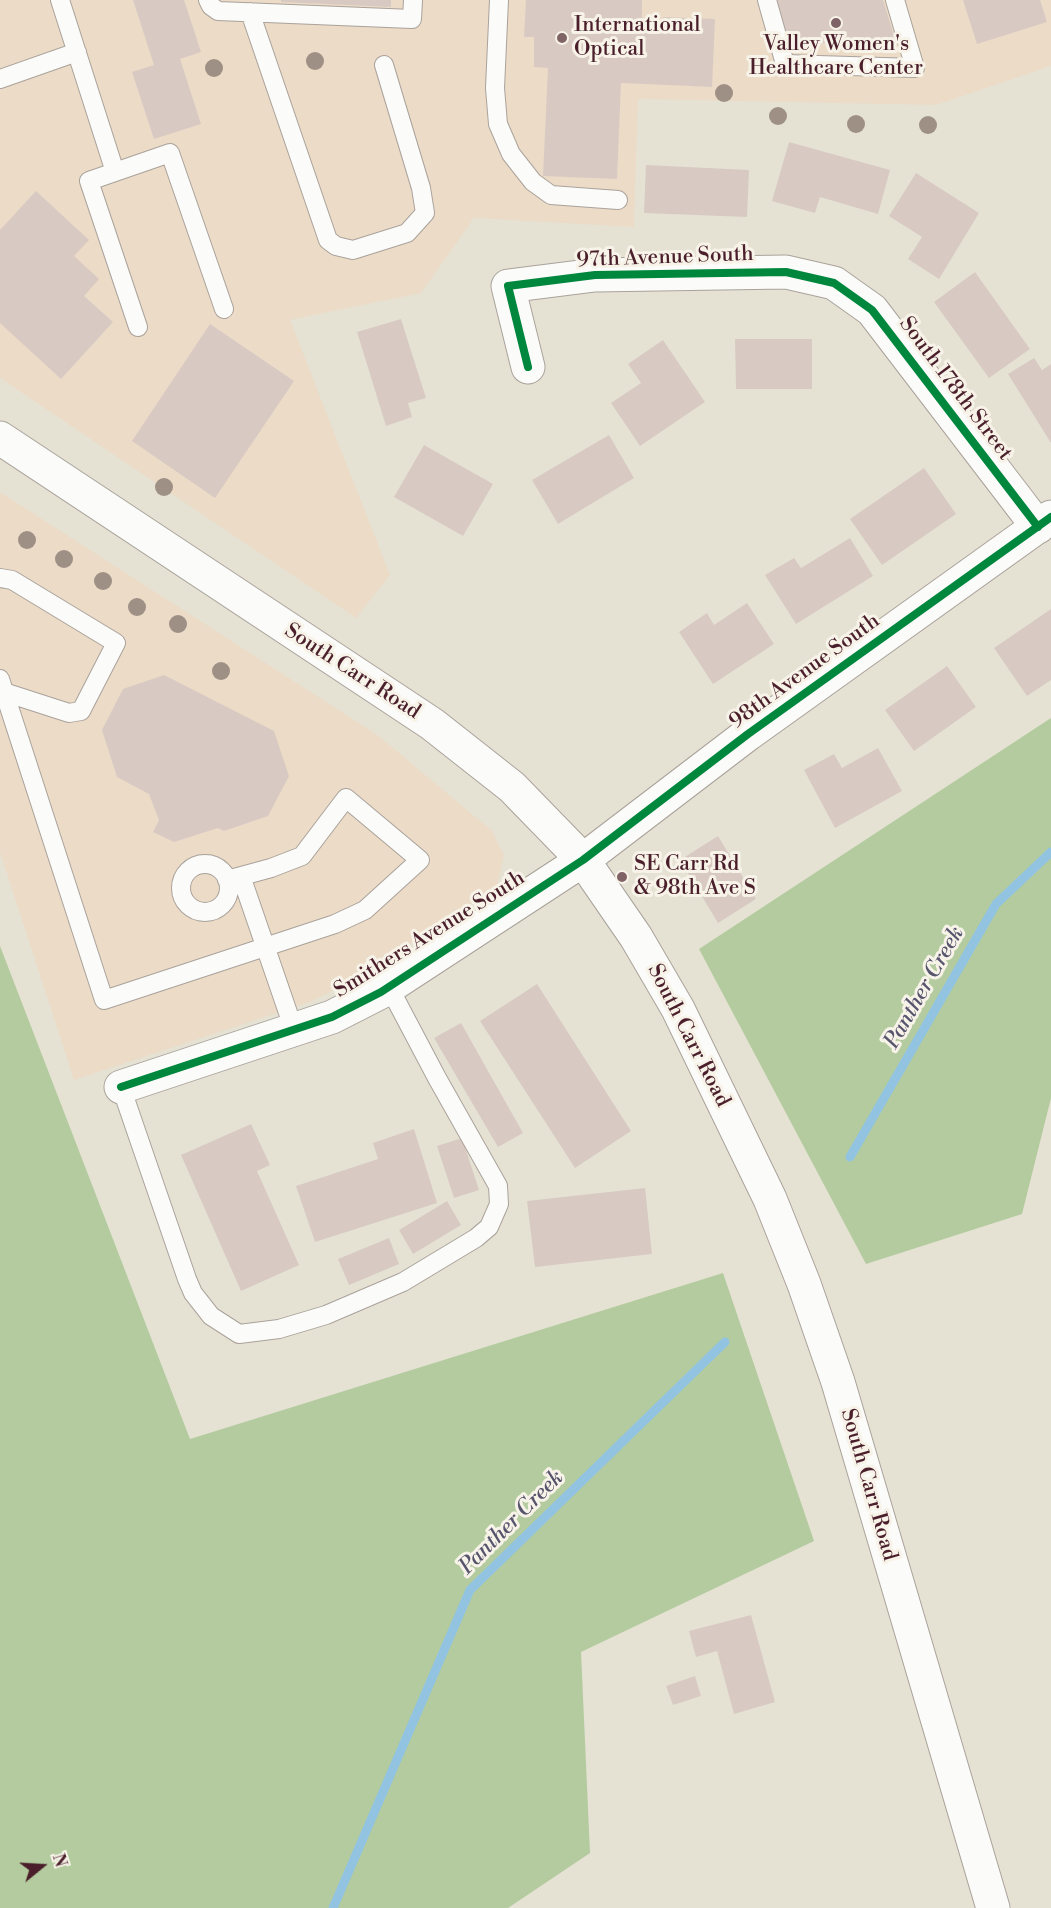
<!DOCTYPE html>
<html>
<head>
<meta charset="utf-8">
<style>
  body { margin:0 }
  #map { position:relative; width:1051px; height:1908px; overflow:hidden; background:#e5e2d4; font-family:"Libre Bodoni",serif }
  canvas { display:block }
  .north { position:absolute; left:12px; top:1836px; width:60px; height:60px; -webkit-text-stroke:4px #f7f3e8; paint-order:stroke; rotate:72deg; font-size:16px; font-weight:700; line-height:24px; text-align:center; color:#4a1f2b }
  .north::after { content:''; display:block; margin:auto; width:21px; height:27px; background:#4a1f2b; clip-path:polygon(50% 0,100% 100%,50% 72%,0 100%) }
</style>
</head>
<body>
<div id="map">
<canvas width="1051" height="1908"></canvas>
<div class="north">N</div>
</div>
<script>
const context = document.querySelector('canvas').getContext('2d');
context.lineJoin = 'round';
function fill(path, color) {
  context.fillStyle = color;
  context.fill(path, 'evenodd');
}
function shape(rows) {
  const path = new Path2D();
  for (const r of rows) {
    if (r.length === 3) {
      path.moveTo(r[0] + r[2], r[1]);
      path.arc(r[0], r[1], r[2], 0, 2 * Math.PI);
      continue;
    }
    path.moveTo(r[0], r[1]);
    for (let i = 2; i < r.length; i += 2) path.lineTo(r[i], r[i + 1]);
  }
  return path;
}
function strokePath(path, color, width, dash) {
  context.strokeStyle = color;
  context.lineWidth = width;
  context.lineCap = dash ? 'butt' : 'round';
  context.setLineDash(dash || []);
  context.stroke(path);
}
function write(font, color, halo, rows, align = 'center') {
  context.font = font + ' "Libre Bodoni",serif';
  context.lineWidth = 6;
  context.setLineDash([]);
  context.textBaseline = 'middle';
  context.strokeStyle = halo;
  context.fillStyle = color;
  for (const [text, x, y, turn = 0] of rows) {
    context.save();
    context.translate(x, y);
    context.rotate((+turn || 0) * Math.PI / 180);
    context.textAlign = isNaN(turn) ? turn : align;
    if (halo) context.strokeText(text, 0, 0);
    context.fillText(text, 0, 0);
    context.restore();
  }
}
fill(shape([
  [0,0,1051,0,1051,66,936,105,638,99,634,227,474,218,421,293,290,320,390,575,356,618,0,378],
  [0,492,379,736,492,831,504,855,497,886,360,977,310,1002,74,1080,0,852]
]), '#ebdbc7');
fill(shape([
  [1051,718,1051,1098,1022,1214,866,1264,699,949],
  [0,946,190,1439,723,1273,814,1541,581,1652,590,1853,508,1908,0,1908]
]), '#b3cb9e');
strokePath(shape([
  [850,1157,996,904,1051,852],
  [333,1908,470,1590,725,1342]
]), '#92c4e1', 9);
fill(shape([
  [133,0,184,0,201,52,180,59,201,124,154,139,132,72,154,65],
  [281,0,391,0,391,7,281,2],
  [526,0,642,0,642,23,663,24,663,17,715,19,712,87,621,83,617,179,543,176,548,68,534,67,534,37,524,37],
  [770,0,883,0,895,39,788,45],
  [963,0,1040,0,1047,22,977,44],
  [789,142,890,170,878,214,820,197,815,213,772,201],
  [646,165,749,170,747,217,644,213],
  [916,173,979,213,939,279,908,259,922,237,889,216],
  [36,191,89,240,74,256,99,279,84,296,113,322,61,379,0,323,0,230],
  [975,272,1030,349,989,378,934,302],
  [401,319,426,398,408,403,412,417,386,426,357,332],
  [210,324,294,381,215,498,132,441],
  [735,339,812,339,812,389,736,389],
  [663,340,705,402,640,446,611,403,641,383,628,364],
  [1034,358,1042,370,1051,364,1051,443,1008,374],
  [609,435,634,478,558,524,532,480],
  [424,445,493,484,463,536,394,497],
  [924,468,956,514,882,565,850,519],
  [850,538,873,576,796,624,765,575,794,558,801,568],
  [747,603,774,644,713,684,679,632,707,613,714,625],
  [1051,609,1051,680,1027,696,994,648],
  [947,666,976,707,914,751,885,710],
  [164,675,274,731,289,776,268,816,224,831,218,828,174,842,153,832,159,820,149,794,117,777,102,730,123,689],
  [878,748,902,791,835,828,804,770,834,754,842,768],
  [718,836,756,899,718,923,680,860],
  [537,984,631,1131,575,1168,480,1021],
  [461,1023,523,1133,498,1147,434,1038],
  [251,1124,270,1165,257,1171,299,1265,241,1291,181,1155],
  [414,1129,437,1203,315,1242,296,1186,378,1159,373,1143],
  [462,1138,479,1190,454,1198,437,1146],
  [645,1188,652,1254,535,1267,527,1201],
  [447,1201,461,1225,413,1254,399,1230],
  [389,1238,399,1264,349,1285,338,1259],
  [751,1615,775,1702,734,1714,717,1651,696,1657,689,1631],
  [695,1676,701,1696,673,1705,666,1686]
]), '#d8cac3');
const service = shape([
  [60,0,115,172,170,153,224,309],
  [208,0,211,6,218,11,412,19,413,0],
  [499,0,495,88,498,124,511,154,533,182,551,195,618,200],
  [767,0,785,64,915,68,895,0],
  [250,12,328,240,336,246,353,250,407,233,425,213,421,188,384,65],
  [0,79,77,52],
  [115,172,89,181,138,327],
  [0,578,12,580,116,643,81,711,69,713,4,692],
  [0,679,104,1000,335,924,365,910,420,860,346,798,302,856,271,868,227,880],
  [205,888,24],
  [241,876,294,1030],
  [121,1087,187,1279,193,1293,211,1316,239,1334,279,1329,326,1315,403,1282,476,1238,489,1227,499,1204,498,1186,437,1078,389,987]
]);
const minor = shape([
  [528,367,508,286,595,275,786,272,834,283,872,310,1038,527],
  [121,1087,332,1017,381,992,583,860,748,734,1051,517]
]);
const secondary = shape([
  [0,438,432,724,512,787,583,860,636,937,678,1009,770,1199,804,1284,838,1382,993,1908]
]);
strokePath(service, '#aaa29b', 20);
strokePath(minor, '#aaa29b', 35);
strokePath(secondary, '#aaa29b', 35);
strokePath(service, '#fbfbf9', 18);
strokePath(minor, '#fbfbf9', 33);
strokePath(secondary, '#fbfbf9', 33);
strokePath(shape([
  [528,367,508,286,595,275,786,272,834,283,872,310,1038,527],
  [121,1087,332,1017,381,992,583,860,748,734,1051,517]
]), '#00873e', 8);
context.fillStyle = '#9e9084';
for (const [x, y] of [
  [315,61],
  [214,68],
  [724,93],
  [778,116],
  [856,124],
  [928,125],
  [164,487],
  [27,540],
  [64,559],
  [103,581],
  [137,607],
  [178,624],
  [221,671]
]) {
  context.beginPath();
  context.arc(x, y, 9, 0, 2 * Math.PI);
  context.fill();
}
for (const [x, y, r, color] of [
  [836,23,6,"#806366"],
  [562,38,6,"#806366"],
  [622,877,6,"#806366"]
]) {
  const dot = new Path2D();
  dot.arc(x, y, r, 0, 2 * Math.PI);
  context.fillStyle = color;
  context.fill(dot);
  strokePath(dot, '#f7f3e8', 2);
}
write('21px', '#4a1f2b', '#f7f3e8', [
  ["International",574,26],
  ["Optical",574,50],
  ["Valley Women's",836,45,"center"],
  ["Healthcare Center",836,69,"center"],
  ["SE Carr Rd",634,865],
  ["& 98th Ave S",634,889]
], 'left');
write('21px', '#4a1f2b', '#f7f3e8', [
  ["97th Avenue South",665,258,-2],
  ["South 178th Street",955,389,53],
  ["South Carr Road",352,672,33],
  ["98th Avenue South",805,672,-36],
  ["Smithers Avenue South",430,935,-32],
  ["South Carr Road",688,1036,63],
  ["South Carr Road",868,1485,74]
]);
write('italic 22px', '#57546d', '#f7f3e8', [
  ["Panther Creek",925,988,-60],
  ["Panther Creek",512,1523,-45]
]);
</script>
</body>
</html>
